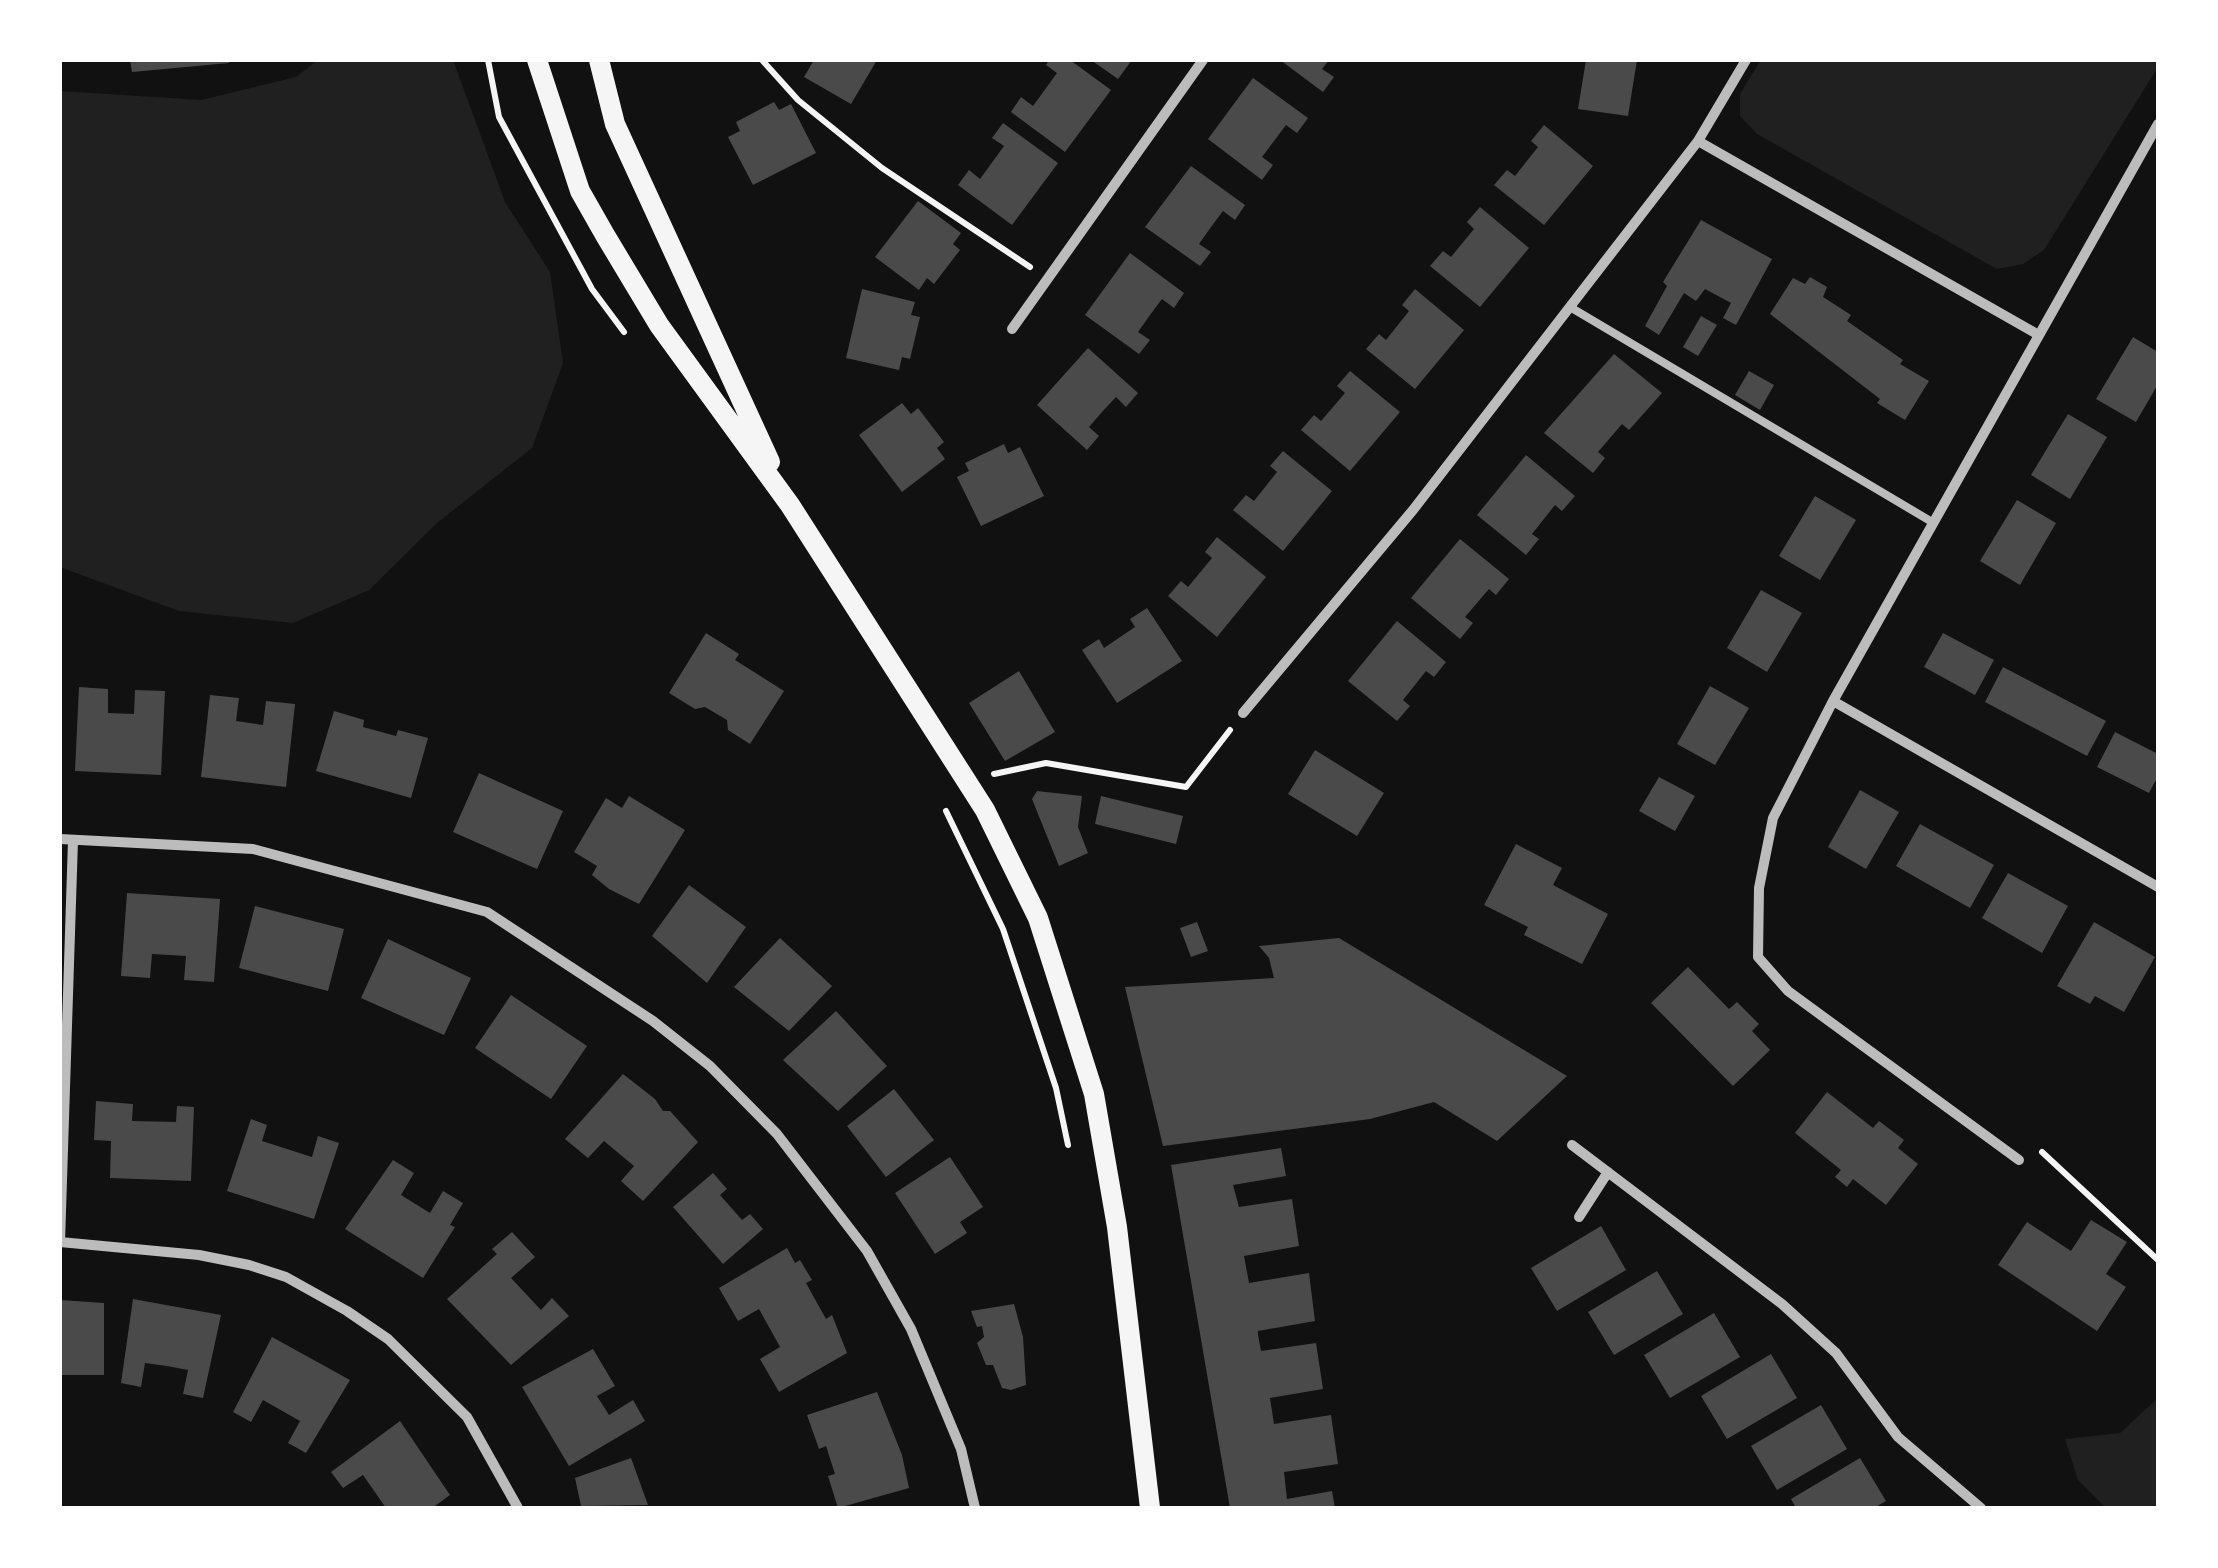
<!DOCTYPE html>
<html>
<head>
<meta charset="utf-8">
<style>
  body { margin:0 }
  #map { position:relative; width:2218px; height:1568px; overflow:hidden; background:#111; font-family:"Asap Condensed",sans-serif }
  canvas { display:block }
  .frame { position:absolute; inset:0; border:62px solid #fff; pointer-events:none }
</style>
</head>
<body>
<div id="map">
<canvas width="2218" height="1568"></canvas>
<div class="frame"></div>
</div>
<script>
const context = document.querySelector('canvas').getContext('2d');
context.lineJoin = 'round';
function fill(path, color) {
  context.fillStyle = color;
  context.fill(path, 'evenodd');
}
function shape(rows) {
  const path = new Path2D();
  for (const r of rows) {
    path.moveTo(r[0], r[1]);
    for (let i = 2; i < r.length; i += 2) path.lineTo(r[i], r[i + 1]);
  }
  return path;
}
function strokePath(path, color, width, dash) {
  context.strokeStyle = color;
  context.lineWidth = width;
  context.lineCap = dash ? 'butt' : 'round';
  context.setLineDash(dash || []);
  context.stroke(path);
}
fill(shape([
  [318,60,453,60,505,202,550,272,563,363,532,448,437,523,369,590,293,623,179,611,60,567,60,91,201,100,296,77],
  [1761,60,2158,60,2158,67,2044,250,2023,264,1997,269,1757,134,1740,116,1740,94],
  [2158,1398,2158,1508,2106,1508,2078,1480,2065,1439,2120,1433]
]), '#202020');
fill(shape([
  [130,60,229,60,229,63,132,72],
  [814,60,877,60,851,104,804,77],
  [1049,60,1070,60,1111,90,1065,152,1011,112,1021,97,1033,106,1057,73,1046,65],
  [1091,60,1132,60,1118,79],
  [1280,60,1329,60,1322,69,1334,77,1323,92],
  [1586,60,1637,60,1628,116,1578,109],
  [1253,78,1308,118,1297,133,1286,125,1262,157,1273,165,1262,180,1208,139],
  [774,102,779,110,791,104,816,153,753,185,728,137,740,131,736,122],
  [1003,123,1058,163,1012,225,958,185,969,170,980,179,1004,146,992,138],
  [1544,125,1593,166,1544,225,1494,185,1507,170,1515,176,1538,147,1531,141],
  [1191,166,1245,205,1235,220,1223,211,1211,227,1199,244,1211,252,1200,266,1145,227],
  [918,201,961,233,953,244,960,250,934,284,927,278,919,290,875,257],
  [1480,207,1529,248,1480,307,1430,266,1443,251,1451,257,1474,229,1467,222],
  [1701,220,1772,259,1736,325,1723,318,1731,303,1705,289,1696,301,1684,293,1659,335,1645,326,1667,286,1663,282],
  [1130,253,1184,293,1174,308,1162,299,1150,315,1138,332,1150,340,1139,354,1085,315],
  [1810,277,1827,287,1823,297,1851,315,1847,321,1903,360,1900,364,1929,381,1905,420,1877,403,1880,399,1770,314,1793,278,1805,284],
  [862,289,915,302,911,315,920,317,910,359,902,357,899,370,846,358],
  [1415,289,1464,330,1415,389,1366,349,1379,334,1386,340,1409,311,1402,305],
  [1701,316,1717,325,1698,356,1683,347],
  [2133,337,2158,352,2158,384,2136,422,2096,399],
  [1088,348,1138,393,1126,407,1116,397,1102,412,1089,427,1099,436,1087,450,1037,405],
  [1614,354,1662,393,1629,430,1622,424,1598,452,1605,458,1593,473,1544,433],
  [1350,371,1400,412,1350,471,1301,430,1314,415,1321,421,1345,393,1337,386],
  [1749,371,1774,385,1760,410,1735,395],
  [902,403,911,414,918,408,944,442,937,448,945,459,902,492,859,435],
  [2068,414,2107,437,2070,499,2031,475],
  [1004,444,1008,453,1020,447,1044,496,981,526,957,477,969,471,965,463],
  [1283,451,1332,491,1283,551,1233,510,1246,495,1254,501,1277,472,1270,466],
  [1526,455,1575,496,1562,511,1555,505,1532,534,1539,539,1526,555,1477,515],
  [1815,496,1856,520,1820,580,1779,556],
  [2017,500,2056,523,2020,585,1980,561],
  [1217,537,1266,577,1217,637,1168,596,1181,581,1188,587,1212,558,1205,552],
  [1460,539,1509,579,1496,595,1489,589,1465,617,1473,623,1460,639,1411,598],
  [1761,590,1802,613,1767,672,1727,648],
  [1147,608,1182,661,1117,703,1082,650,1099,639,1104,648,1135,627,1130,619],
  [1397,621,1446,662,1434,677,1426,671,1403,700,1410,706,1397,721,1348,681],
  [706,633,739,654,735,660,784,691,750,744,728,730,727,720,705,707,695,709,669,693],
  [1943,633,1994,660,1975,695,1924,667],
  [2003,667,2106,721,2087,756,1985,702],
  [1019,671,1055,732,1005,761,969,703],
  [1710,686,1749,708,1715,765,1677,744],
  [79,687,108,689,108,713,134,714,135,690,165,691,161,775,75,771],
  [210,695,239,698,236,721,250,723,263,725,266,701,295,704,286,787,201,777],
  [334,711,364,720,363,727,396,736,398,730,428,738,411,798,316,771],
  [2115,732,2158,754,2158,776,2149,793,2097,767],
  [1315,750,1384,793,1357,836,1288,794],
  [479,773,563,811,537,869,453,832],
  [1659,777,1695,796,1675,831,1639,811],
  [1860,790,1899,812,1866,869,1828,847],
  [1037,791,1082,796,1078,827,1088,853,1059,866,1032,799],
  [629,796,685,830,639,904,609,889,592,875,597,866,574,852,606,798,622,808],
  [1101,796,1183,816,1176,844,1095,824],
  [1920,824,1994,865,1970,908,1896,866],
  [1516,844,1562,868,1553,885,1608,914,1582,964,1524,935,1528,927,1484,905],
  [2008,873,2068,906,2042,953,1982,918],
  [689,885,746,927,707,983,652,936],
  [127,893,220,899,214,982,184,980,186,956,152,954,150,978,121,976],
  [255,906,344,929,328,991,239,968],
  [1197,922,1208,951,1191,957,1180,928],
  [2094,922,2155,957,2124,1012,2095,996,2090,1004,2057,986],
  [780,938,832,986,789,1031,734,987],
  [1339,938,1567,1076,1497,1141,1434,1102,1370,1119,1163,1146,1125,987,1274,978,1269,958,1259,946],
  [388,939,471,978,444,1035,361,998],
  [1688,967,1729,1009,1737,1002,1759,1024,1752,1031,1770,1050,1733,1086,1651,1003],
  [511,995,587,1046,551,1099,475,1048],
  [836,1011,887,1066,838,1111,783,1060],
  [623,1074,655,1099,663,1111,670,1111,698,1142,643,1201,621,1181,634,1166,604,1141,588,1158,565,1139],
  [894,1089,934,1140,886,1177,847,1126],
  [1827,1092,1873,1128,1879,1121,1904,1140,1898,1148,1918,1164,1886,1205,1853,1179,1847,1187,1835,1177,1841,1170,1795,1133],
  [96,1101,133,1104,132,1121,176,1122,177,1106,194,1107,191,1181,110,1178,111,1141,94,1140],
  [251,1119,267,1125,262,1141,312,1157,318,1136,339,1143,314,1219,227,1191],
  [1281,1148,1286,1176,1233,1185,1239,1207,1292,1199,1299,1246,1244,1256,1249,1283,1309,1273,1315,1321,1258,1331,1258,1335,1261,1351,1316,1343,1323,1389,1270,1398,1274,1424,1331,1415,1338,1464,1284,1472,1287,1499,1332,1491,1335,1508,1230,1508,1171,1165],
  [950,1157,983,1207,960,1222,967,1233,935,1254,895,1193],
  [393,1160,414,1173,401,1195,430,1213,443,1191,463,1203,450,1225,455,1227,423,1278,345,1229],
  [713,1173,727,1189,720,1195,742,1220,750,1214,763,1229,723,1264,673,1207],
  [2091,1220,2127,1242,2106,1274,2126,1287,2097,1331,1998,1265,2027,1222,2071,1251],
  [1601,1226,1626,1270,1557,1311,1531,1268],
  [512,1232,535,1257,511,1278,541,1310,552,1298,569,1316,511,1365,447,1299,497,1254,492,1249],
  [787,1248,795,1263,800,1260,812,1280,806,1283,826,1319,832,1315,847,1353,779,1392,760,1359,780,1347,759,1309,738,1321,719,1288],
  [1657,1271,1683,1314,1614,1355,1588,1312],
  [133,1299,221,1315,203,1398,183,1394,188,1370,167,1366,145,1363,141,1387,121,1383],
  [60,1300,104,1303,104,1375,60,1375],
  [1014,1304,1023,1337,1026,1385,1011,1390,1002,1388,993,1365,986,1365,977,1343,984,1337,982,1326,977,1327,971,1311],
  [1714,1313,1740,1357,1670,1398,1644,1355],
  [272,1337,350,1380,306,1453,288,1443,300,1421,263,1400,251,1422,233,1412],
  [593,1349,615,1386,597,1396,609,1415,633,1400,645,1421,569,1466,522,1387],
  [1771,1354,1797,1398,1727,1439,1701,1396],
  [877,1392,902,1455,909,1488,838,1508,828,1476,835,1474,826,1446,819,1449,807,1415],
  [1821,1405,1847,1449,1777,1490,1751,1446],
  [400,1421,450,1495,432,1508,386,1508,363,1475,343,1488,331,1472],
  [631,1458,648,1505,581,1506,575,1478],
  [1860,1458,1886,1501,1874,1508,1796,1508,1791,1499]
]), '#4a4a4a');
strokePath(shape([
  [488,60,499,117,592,289,624,332],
  [762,60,798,100,882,168,1030,267],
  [994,774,1046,763,1186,787,1230,730],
  [946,811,1003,929,1056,1088,1068,1145],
  [2042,1152,2158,1260]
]), '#f5f5f5', 6);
strokePath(shape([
  [1570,307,1932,522]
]), '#bcbcbc', 8);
strokePath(shape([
  [1698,141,2037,334],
  [1012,329,1203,60],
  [1833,701,2158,887],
  [1243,713,1413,510,1698,141,1746,60],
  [60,839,253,849,487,912,653,1021,710,1066,777,1134,867,1251,911,1329,961,1449,975,1508],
  [1572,1145,1782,1304,1836,1353,1898,1437,1981,1508],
  [2019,1160,1788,991,1758,957,1759,888,1773,818,1833,701,2158,124],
  [1579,1217,1608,1172],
  [60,1242,199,1255,249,1265,286,1277,347,1311,388,1339,467,1417,518,1508],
  [60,1242,73,840]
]), '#bcbcbc', 10);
strokePath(shape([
  [537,60,580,191,605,235,659,325,790,505,985,810,1038,918,1094,1094,1117,1227,1150,1508],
  [599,60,615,124,770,462]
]), '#f5f5f5', 20);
</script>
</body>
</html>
